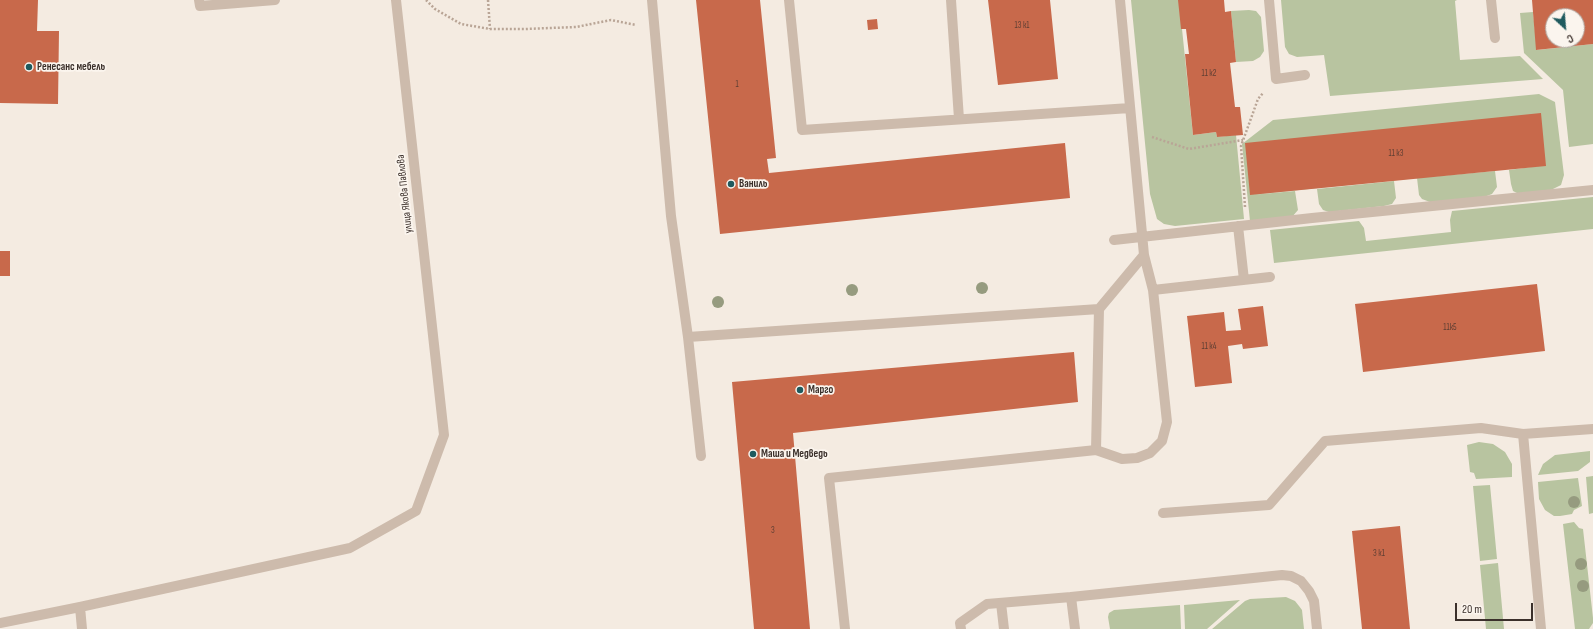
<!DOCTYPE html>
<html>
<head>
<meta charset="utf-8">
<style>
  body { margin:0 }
  #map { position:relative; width:1593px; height:629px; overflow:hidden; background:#f4ebe1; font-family:"Sofia Sans Condensed",sans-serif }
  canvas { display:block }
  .north { position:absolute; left:1545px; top:8px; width:40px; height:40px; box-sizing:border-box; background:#fbf5ee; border:1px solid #aea6a0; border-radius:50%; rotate:154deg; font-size:11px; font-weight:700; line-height:16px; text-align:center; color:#3b302b }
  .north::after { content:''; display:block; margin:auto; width:14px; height:18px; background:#1f5a5e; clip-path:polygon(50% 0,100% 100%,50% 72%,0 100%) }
  .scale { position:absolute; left:1455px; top:603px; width:78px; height:18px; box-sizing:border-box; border:2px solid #3b302b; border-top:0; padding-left:5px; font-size:12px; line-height:14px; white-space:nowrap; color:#3b302b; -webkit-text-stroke:3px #fbf5ee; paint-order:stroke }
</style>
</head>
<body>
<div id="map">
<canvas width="1593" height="629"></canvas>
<div class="north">С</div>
<div class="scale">20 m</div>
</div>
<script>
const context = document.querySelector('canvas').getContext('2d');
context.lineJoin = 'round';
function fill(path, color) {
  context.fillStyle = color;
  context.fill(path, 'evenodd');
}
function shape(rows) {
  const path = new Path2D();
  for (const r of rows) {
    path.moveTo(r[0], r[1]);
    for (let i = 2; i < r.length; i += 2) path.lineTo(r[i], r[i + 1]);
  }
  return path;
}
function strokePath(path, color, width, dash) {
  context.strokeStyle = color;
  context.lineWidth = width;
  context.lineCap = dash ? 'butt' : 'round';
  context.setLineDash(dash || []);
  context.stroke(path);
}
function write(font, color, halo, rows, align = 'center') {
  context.font = font + ' "Sofia Sans Condensed",sans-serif';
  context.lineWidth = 3.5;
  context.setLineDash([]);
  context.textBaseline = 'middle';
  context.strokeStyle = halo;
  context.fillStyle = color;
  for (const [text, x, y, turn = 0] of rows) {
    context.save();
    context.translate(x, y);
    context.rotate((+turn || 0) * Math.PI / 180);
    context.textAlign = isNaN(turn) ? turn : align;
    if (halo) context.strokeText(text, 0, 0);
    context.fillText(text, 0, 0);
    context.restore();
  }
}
fill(shape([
  [1131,0,1179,0,1193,135,1216,132,1217,137,1236,135,1244,219,1175,226,1164,224,1157,219,1150,194],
  [1281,0,1457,0,1455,1,1460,60,1520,56,1543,79,1330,96,1324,55,1297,57,1289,54,1285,47],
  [1249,10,1256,11,1261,17,1264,51,1260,57,1253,61,1236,62,1231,11],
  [1533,12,1537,50,1593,44,1593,144,1569,147,1563,90,1524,53,1520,13],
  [1539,94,1555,102,1564,175,1561,185,1551,190,1519,194,1513,191,1511,184,1509,170,1546,165,1250,195,1295,191,1298,210,1292,217,1250,221,1242,144,1273,120],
  [1495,171,1497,187,1492,194,1484,197,1430,202,1422,199,1419,195,1417,178],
  [1394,181,1396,198,1392,204,1384,206,1329,212,1323,210,1319,204,1317,189],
  [1593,197,1593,229,1274,263,1270,230,1359,221,1364,228,1366,241,1451,232,1450,220,1452,211],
  [1479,442,1493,444,1505,452,1512,464,1512,477,1476,479,1474,473,1470,472,1467,445],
  [1590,451,1590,462,1578,471,1538,475,1543,464,1555,455],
  [1593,476,1593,513,1589,514,1586,477],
  [1578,478,1582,506,1574,510,1572,514,1560,516,1554,516,1545,510,1539,499,1538,482],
  [1490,485,1497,559,1480,561,1473,486],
  [1574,522,1579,528,1583,529,1593,618,1593,623,1589,629,1575,629,1563,524],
  [1498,563,1504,629,1486,629,1480,565],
  [1286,597,1295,601,1299,606,1302,610,1304,629,1212,629,1245,601,1250,599],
  [1240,600,1207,629,1185,629,1184,605],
  [1180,605,1181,629,1110,629,1108,617,1109,613,1114,610]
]), '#b8c4a0');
fill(shape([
  [0,0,38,0,37,31,59,31,58,104,0,103],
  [696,0,760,0,776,158,767,159,769,173,1065,143,1070,198,720,234],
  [988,0,1050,0,1058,79,998,85],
  [1178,0,1224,0,1225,12,1231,11,1236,62,1230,63,1235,107,1240,107,1243,135,1217,137,1216,132,1193,135,1185,54,1189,54,1186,29,1181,29],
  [1532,0,1593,0,1593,44,1536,50],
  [1553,16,1577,16,1577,40,1553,40],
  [877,19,878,29,868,30,867,20],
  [1541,113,1546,166,1250,195,1245,143],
  [0,251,10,251,10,276,0,276],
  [1537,284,1545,351,1363,372,1355,304],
  [1263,306,1268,346,1243,349,1242,344,1228,346,1232,383,1195,387,1187,316,1224,312,1226,331,1241,330,1238,309],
  [1074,352,1078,402,793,433,810,629,754,629,732,382],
  [1400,526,1410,629,1362,629,1352,531]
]), '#c8694b');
strokePath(shape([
  [426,0,435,9,461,24,490,29,525,29,576,27,611,20,636,25],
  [488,0,490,29],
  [1152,137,1189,149,1243,140],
  [1245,207,1241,146,1258,99,1263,93]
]), '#b9a596', 2.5, [2, 2]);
strokePath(shape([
  [199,0,200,6,275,0],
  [652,0,671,216,688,337,701,456],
  [789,0,802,130,1130,108],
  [951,0,959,119],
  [1269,0,1276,79,1305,75],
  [1491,0,1495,38],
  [1238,226,1244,280],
  [1114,240,1312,218,1593,190],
  [1153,290,1270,277],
  [688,337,1099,309],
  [1523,434,1541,629],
  [1096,450,1122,459,1137,458,1150,453,1162,441,1167,422,1153,290,1144,255],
  [1163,513,1269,505,1325,441,1481,428,1523,434,1593,429],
  [1001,603,1004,629],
  [80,607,82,629],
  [0,623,80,607,350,548,416,511,444,435,396,0],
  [845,629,829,478,1096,450,1099,309,1144,255,1120,0],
  [961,629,960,623,987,604,1071,597],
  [1075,629,1071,597,1282,575,1291,576,1301,581,1309,591,1314,601,1317,629]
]), '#cdbbac', 10);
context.fillStyle = '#969b7f';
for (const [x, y] of [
  [982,288],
  [852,290],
  [718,302],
  [1574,502],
  [1581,564],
  [1583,586]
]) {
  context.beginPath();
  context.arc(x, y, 6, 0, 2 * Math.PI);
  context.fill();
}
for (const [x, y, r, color] of [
  [29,67,4,"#1f5a5e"],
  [731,184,4,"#1f5a5e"],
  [800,390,4,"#1f5a5e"],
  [753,454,4,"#1f5a5e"]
]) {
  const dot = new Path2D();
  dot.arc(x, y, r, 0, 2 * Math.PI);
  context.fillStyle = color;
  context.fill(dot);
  strokePath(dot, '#fbf5ee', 1.5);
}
write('9px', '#5e3e33', null, [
  ["13 к1",1022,26],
  ["11 к2",1209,74],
  ["1",737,85],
  ["11 к3",1396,154],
  ["11к5",1450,328],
  ["11 к4",1209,347],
  ["3",773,531],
  ["3 к1",1379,554]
]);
write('bold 11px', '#3b302b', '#fbf5ee', [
  ["Ренесанс мебель",37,67],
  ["Ваниль",739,184],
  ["Марго",808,390],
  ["Маша и Медведь",761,454]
], 'left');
write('11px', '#3b302b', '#fbf5ee', [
  ["улица Якова Павлова",405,194,-96]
]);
</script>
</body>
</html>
